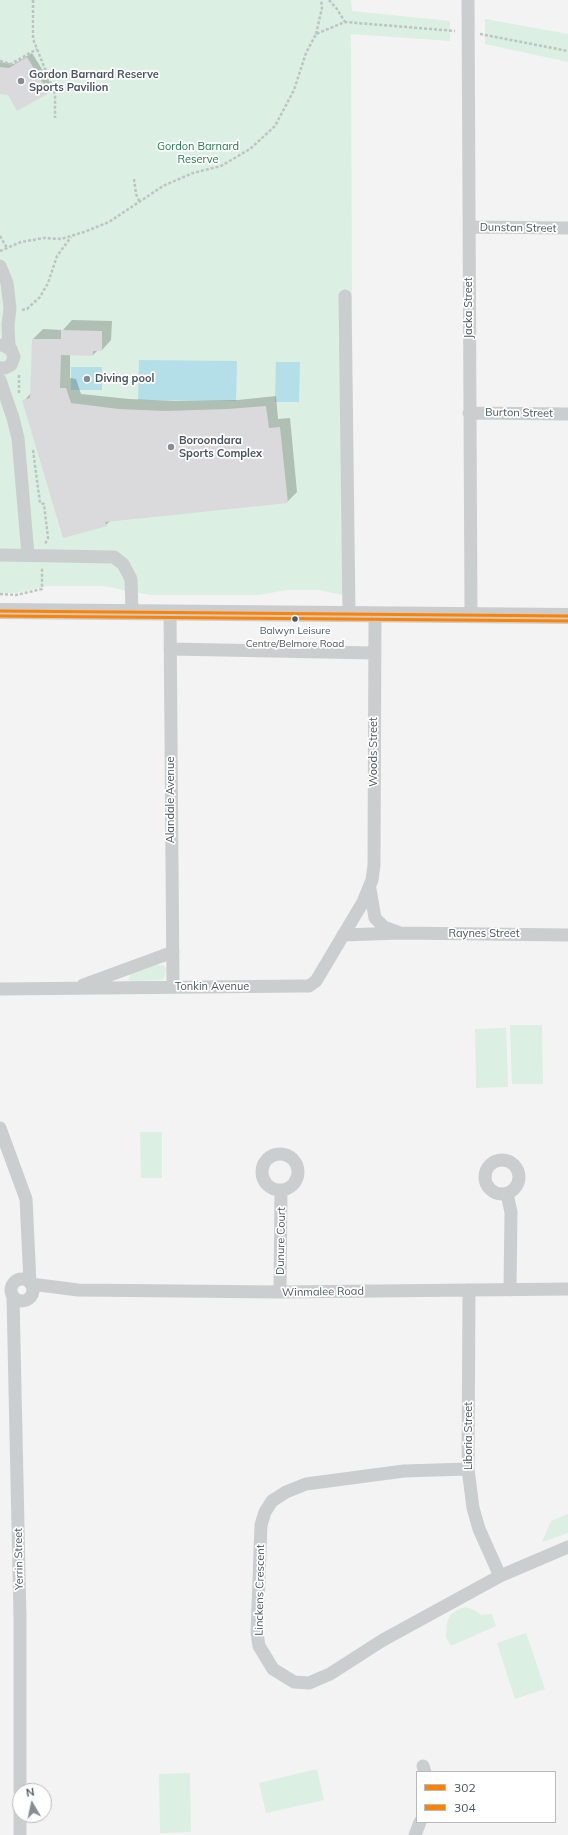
<!DOCTYPE html>
<html>
<head>
<meta charset="utf-8">
<style>
  body { margin:0 }
  #map { position:relative; width:568px; height:1835px; overflow:hidden; background:#f4f3f3; font-family:Mulish,sans-serif }
  canvas { display:block }
  .legend { position:absolute; left:416px; top:1771px; width:140px; height:52px; box-sizing:border-box; background:#fff; border:1px solid #b7bbbf; margin:0; padding:5px 7px; list-style:none; font-size:12px; color:#4c565e }
  .legend li { display:flex; align-items:center; gap:8px; height:20px }
  .legend b { width:20px; border:1px solid #b7bbbf }
  .north { position:absolute; left:12px; top:1783px; width:40px; height:40px; box-sizing:border-box; background:#fff; border:1px solid #b7bbbf; border-radius:50%; rotate:351deg; font-size:11px; font-weight:700; line-height:16px; text-align:center; color:#4c565e }
  .north::after { content:''; display:block; margin:auto; width:14px; height:18px; background:#878d92; clip-path:polygon(50% 0,100% 100%,50% 72%,0 100%) }
</style>
</head>
<body>
<div id="map">
<canvas width="568" height="1835"></canvas>
<ul class="legend">
<li><b style="height:5px;background:#ff8200"></b>302</li>
<li><b style="height:5px;background:#ff8200"></b>304</li>
</ul>
<div class="north">N</div>
</div>
<script>
const context = document.querySelector('canvas').getContext('2d');
context.lineJoin = 'round';
function fill(path, color) {
  context.fillStyle = color;
  context.fill(path, 'evenodd');
}
function shape(rows) {
  const path = new Path2D();
  for (const r of rows) {
    if (r.length === 3) {
      path.moveTo(r[0] + r[2], r[1]);
      path.arc(r[0], r[1], r[2], 0, 2 * Math.PI);
      continue;
    }
    path.moveTo(r[0], r[1]);
    for (let i = 2; i < r.length; i += 2) path.lineTo(r[i], r[i + 1]);
  }
  return path;
}
function strokePath(path, color, width, dash) {
  context.strokeStyle = color;
  context.lineWidth = width;
  context.lineCap = dash ? 'butt' : 'round';
  context.setLineDash(dash || []);
  context.stroke(path);
}
function write(font, color, halo, rows, align = 'center') {
  context.font = font + ' Mulish,sans-serif';
  context.lineWidth = 3.5;
  context.setLineDash([]);
  context.textBaseline = 'middle';
  context.strokeStyle = halo;
  context.fillStyle = color;
  for (const [text, x, y, turn = 0] of rows) {
    context.save();
    context.translate(x, y);
    context.rotate((+turn || 0) * Math.PI / 180);
    context.textAlign = isNaN(turn) ? turn : align;
    if (halo) context.strokeText(text, 0, 0);
    context.fillText(text, 0, 0);
    context.restore();
  }
}
fill(shape([
  [0,0,351,0,352,11,450,21,450,41,351,34,352,309,341,309,343,595,319,590,287,590,259,595,151,595,103,586,47,586,16,593,0,593],
  [485,19,568,34,568,62,485,44],
  [157,965,163,965,166,968,165,976,162,980,131,981,128,980,131,974],
  [510,1025,542,1025,543,1084,512,1084],
  [506,1028,508,1087,476,1088,475,1029],
  [140,1132,162,1132,162,1178,141,1178],
  [568,1514,568,1533,542,1542,551,1521],
  [466,1607,474,1610,481,1615,492,1614,496,1626,451,1646,446,1637,447,1622,451,1614,459,1609],
  [526,1633,545,1689,515,1699,497,1643],
  [317,1769,324,1800,266,1813,259,1783],
  [190,1773,191,1832,160,1833,159,1774]
]), '#dbefe2');
fill(shape([
  [139,360,237,361,236,401,138,400],
  [276,362,300,362,299,402,275,402],
  [71,367,102,367,102,390,71,390]
]), '#b5dfe8');
fill(shape([
  [32,53,53,87,48,92,8,94,0,93,0,62,14,64],
  [72,320,112,321,111,340,102,350,98,350,93,355,70,354,70,378,76,379,81,394,129,399,175,401,238,400,276,396,278,419,290,418,297,492,287,502,110,521,106,525,24,401,31,393,33,339,43,329,63,330]
]), '#0003');
fill(shape([
  [27,57,49,93,17,111,8,95,0,94,0,67,9,68],
  [61,330,102,331,102,351,93,351,93,356,61,355,60,388,66,388,71,403,119,409,165,411,228,409,266,406,269,428,280,427,288,503,105,522,107,526,63,538,22,400,30,398,32,339,61,339]
]), '#dadadc');
strokePath(shape([
  [33,0,33,39,55,94,55,118],
  [329,0,337,9,345,22],
  [316,34,322,8,321,0],
  [480,34,568,51],
  [0,61,11,64,37,49],
  [134,179,136,194,140,203],
  [0,236,7,248],
  [0,251,21,242,44,238,61,239,84,232,109,222,163,186,193,173,221,166,250,149,275,126,294,90,306,53,316,34,345,22,455,31],
  [22,310,27,309,40,297,48,283,57,256,71,237],
  [19,393,19,374],
  [33,450,40,503,44,504,48,538,45,544],
  [0,594,16,595,42,589,42,567]
]), '#bcc5c2', 2.5, [3, 2]);
strokePath(shape([
  [468,0,471,615],
  [469,227,568,228],
  [0,266,7,283,10,308,8,325,9,347],
  [345,296,349,614],
  [0,368,5,368,11,365,14,357,11,349,2,345],
  [0,380,13,418,18,438,28,555],
  [469,413,568,414],
  [0,555,114,557,123,564,131,579,132,612],
  [170,613,173,987],
  [170,649,375,653],
  [370,889,375,918,384,927,398,932],
  [343,935,400,933,568,935],
  [83,985,173,952],
  [0,989,303,986,309,986,316,981,363,902,372,880,374,865,375,614],
  [0,1128,26,1199,30,1283],
  [280,1172,18],
  [502,1177,17],
  [507,1194,511,1212,510,1290],
  [22,1290,11],
  [31,1284,78,1290,280,1292,568,1289],
  [469,1290,468,1469,473,1508,479,1529,500,1576],
  [280,1292,281,1190],
  [13,1297,20,1618,20,1791],
  [468,1469,404,1471,306,1484,286,1492,272,1501,265,1512,261,1525,257,1633,259,1646,273,1669,294,1682,309,1683,330,1674,383,1640,500,1576,568,1547],
  [423,1766,425,1772],
  [20,1835,20,1806],
  [415,1835,420,1822]
]), '#cbcecf', 13);
strokePath(shape([
  [0,611,568,616]
]), '#caccce', 16);
strokePath(shape([
  [0,611,568,616]
]), '#ff8200', 3);
strokePath(shape([
  [0,616,568,621]
]), '#ff8200', 3);
for (const [x, y, r, color] of [
  [21,81,4,"#878d92"],
  [87,379,4,"#878d92"],
  [171,447,4,"#878d92"],
  [295,619,3.5,"#4c565e"]
]) {
  const dot = new Path2D();
  dot.arc(x, y, r, 0, 2 * Math.PI);
  context.fillStyle = color;
  context.fill(dot);
  strokePath(dot, '#fff', 1.5);
}
write('10px', '#4c565e', '#fff', [
  ["Balwyn Leisure",295,631],
  ["Centre/Belmore Road",295,644]
]);
write('bold 11px', '#4c565e', '#fff', [
  ["Gordon Barnard Reserve",29,75],
  ["Sports Pavilion",29,88],
  ["Diving pool",95,379],
  ["Boroondara",179,441],
  ["Sports Complex",179,454]
], 'left');
write('11px', '#23794c', '#fff', [
  ["Gordon Barnard",198,147],
  ["Reserve",198,160]
]);
write('11px', '#4c565e', '#fff', [
  ["Dunstan Street",518,228,1],
  ["Jacka Street",469,308,-90],
  ["Burton Street",519,413,1],
  ["Woods Street",374,752,-90],
  ["Alandale Avenue",171,800,-90],
  ["Raynes Street",484,934],
  ["Tonkin Avenue",212,987],
  ["Dunure Court",281,1241,-89],
  ["Winmalee Road",323,1292,-1],
  ["Liboria Street",469,1436,-90],
  ["Yerrin Street",19,1559,-91],
  ["Linckens Crescent",260,1590,-89]
]);
</script>
</body>
</html>
